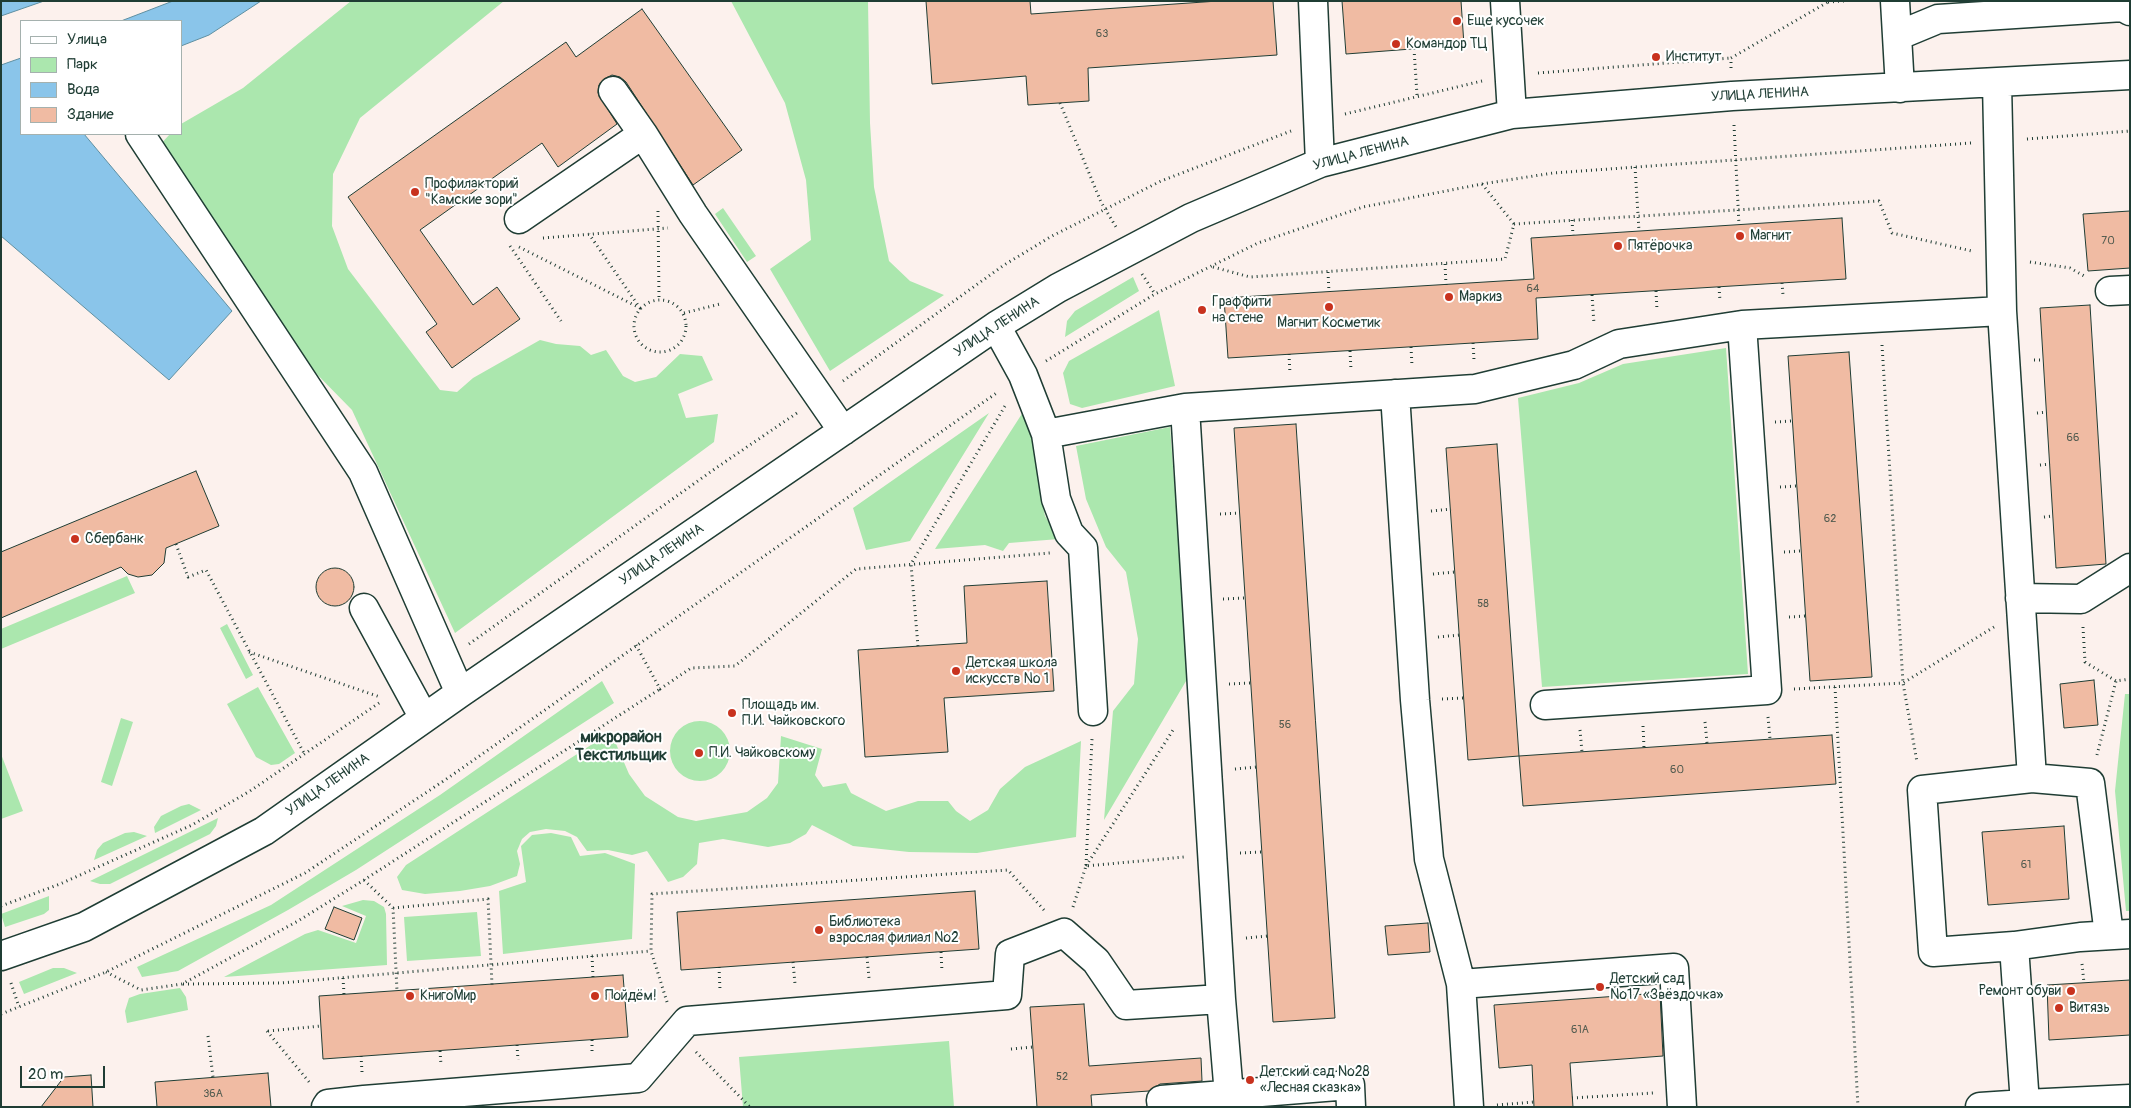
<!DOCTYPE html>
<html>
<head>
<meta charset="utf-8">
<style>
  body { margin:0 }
  #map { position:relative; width:2131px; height:1108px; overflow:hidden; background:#fcf1ed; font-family:Pangolin,sans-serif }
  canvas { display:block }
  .frame { position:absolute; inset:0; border:2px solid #1f3d34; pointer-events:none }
  .legend { position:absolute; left:20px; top:20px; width:162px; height:115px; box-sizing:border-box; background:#fff; border:1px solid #a5b1ae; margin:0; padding:6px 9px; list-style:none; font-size:15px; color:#1f3d34 }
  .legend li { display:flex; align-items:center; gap:10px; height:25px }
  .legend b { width:25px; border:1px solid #a5b1ae }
  .scale { position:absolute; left:20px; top:1066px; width:85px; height:22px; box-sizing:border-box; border:2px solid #1f3d34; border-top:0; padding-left:6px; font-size:15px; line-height:18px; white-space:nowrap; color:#1f3d34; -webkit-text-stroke:4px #fff; paint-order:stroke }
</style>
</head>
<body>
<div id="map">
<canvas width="2131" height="1108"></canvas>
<div class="frame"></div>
<ul class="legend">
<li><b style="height:6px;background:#fff"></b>Улица</li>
<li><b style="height:14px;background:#abe7ae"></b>Парк</li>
<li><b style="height:14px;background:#8ac5ea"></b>Вода</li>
<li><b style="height:14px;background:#f0bba3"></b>Здание</li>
</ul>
<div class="scale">20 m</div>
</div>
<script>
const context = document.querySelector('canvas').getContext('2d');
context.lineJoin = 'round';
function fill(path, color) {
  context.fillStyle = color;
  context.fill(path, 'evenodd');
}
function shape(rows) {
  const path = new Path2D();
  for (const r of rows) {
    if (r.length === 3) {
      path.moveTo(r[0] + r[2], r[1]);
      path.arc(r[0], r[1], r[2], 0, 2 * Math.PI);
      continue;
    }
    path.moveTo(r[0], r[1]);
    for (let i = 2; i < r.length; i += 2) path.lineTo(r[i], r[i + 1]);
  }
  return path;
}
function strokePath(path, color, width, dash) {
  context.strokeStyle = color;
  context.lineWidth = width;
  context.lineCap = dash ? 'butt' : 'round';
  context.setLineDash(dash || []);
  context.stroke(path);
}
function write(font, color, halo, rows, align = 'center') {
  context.font = font + ' Pangolin,sans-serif';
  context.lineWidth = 4;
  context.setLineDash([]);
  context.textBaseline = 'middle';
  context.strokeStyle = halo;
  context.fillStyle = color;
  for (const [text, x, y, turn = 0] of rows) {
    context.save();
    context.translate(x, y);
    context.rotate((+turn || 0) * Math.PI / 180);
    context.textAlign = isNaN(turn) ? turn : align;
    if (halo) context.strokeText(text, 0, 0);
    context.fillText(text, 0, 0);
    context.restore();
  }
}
fill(shape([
  [351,1,504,1,360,118,333,174,332,226,348,269,440,390,457,392,473,378,540,340,556,344,580,346,591,355,606,350,623,376,635,382,656,377,680,354,702,356,713,380,678,394,686,418,718,414,714,442,455,633,352,410,254,310,157,148,170,134,181,134,181,124,243,88],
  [731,1,868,1,870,123,874,187,889,261,910,281,944,295,830,371,770,269,811,240,806,180,785,103],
  [723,208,756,256,747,262,715,214],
  [1133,277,1139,291,1065,337,1067,321,1075,311],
  [1159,310,1175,386,1082,408,1070,404,1063,373,1069,361],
  [1726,348,1748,674,1542,687,1518,398,1579,383,1623,364],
  [1025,409,1037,453,1040,492,1045,516,1059,539,1009,543,1003,551,985,545,935,549],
  [989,413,910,541,866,550,853,508],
  [1170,427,1189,676,1104,820,1113,711,1134,684,1138,639,1126,572,1106,547,1086,499,1076,446],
  [127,576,135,593,1,649,1,629],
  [227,624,253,675,246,679,220,628],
  [602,681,614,703,356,870,288,910,178,971,142,977,137,967,271,905,440,795],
  [258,687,295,753,279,764,271,765,256,757,227,704],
  [2125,694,2130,694,2130,911,2126,911,2115,791],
  [121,718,133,722,112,786,101,782],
  [700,751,30],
  [611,732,629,774,645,796,678,817,696,821,747,812,767,798,778,783,781,736,822,749,815,775,823,787,846,783,851,793,886,811,918,801,948,801,956,811,970,821,988,810,1000,789,1025,767,1081,741,1076,837,977,853,909,852,853,846,812,825,806,834,790,843,768,847,723,839,699,843,697,864,683,877,668,882,647,851,632,855,608,850,587,851,577,837,565,831,546,829,530,832,522,839,517,851,520,864,517,876,490,886,460,891,425,894,402,890,397,877,406,865],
  [1,754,23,811,1,819],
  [189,804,201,810,155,833,154,827,161,816,181,806],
  [218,818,216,826,210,834,110,884,100,884,90,881],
  [134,832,147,836,94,860,97,850,103,843,125,833],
  [551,833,571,837,580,856,605,853,635,864,632,939,503,954,499,891,526,882,521,846,532,835],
  [49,896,49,910,44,914,5,927,1,914],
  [363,900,374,901,384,907,386,914,387,965,224,977,305,934,318,930,356,943,366,916,342,906],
  [477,912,481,956,407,961,404,917],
  [53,968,64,968,77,973,24,994,19,982],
  [180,988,186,997,188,1010,127,1023,125,1011,129,998,140,994],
  [949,1041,954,1107,743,1107,739,1057]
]), '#abe7ae');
const water = shape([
  [1,1,44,1,1,16,1,1],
  [173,1,261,1,209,35,181,46,181,21,121,21,173,1],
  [21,58,21,134,84,134,232,311,169,380,1,236,1,65,21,58]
]);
fill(water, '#8ac5ea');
strokePath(water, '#5f8fa1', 1);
const building = shape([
  [926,1,1030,1,1031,14,1218,1,1273,1,1277,55,1088,68,1089,101,1028,105,1026,76,932,84,926,1],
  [1342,1,1461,1,1464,45,1346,54,1342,1],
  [642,9,742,150,693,185,626,82,620,77,612,75,604,79,599,85,598,93,617,124,558,167,542,143,420,230,473,305,497,287,520,319,452,368,426,332,437,324,348,197,566,42,576,57,642,9],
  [2130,211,2130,268,2088,271,2083,214,2130,211],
  [1842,218,1846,279,1536,298,1538,339,1228,358,1224,298,1534,279,1531,238,1842,218],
  [2090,305,2106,564,2056,568,2040,308,2090,305],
  [1849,352,1872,677,1810,681,1788,356,1849,352],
  [1296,424,1335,1018,1273,1022,1234,428,1296,424],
  [1497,444,1519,756,1468,760,1446,448,1497,444],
  [196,471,219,526,166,548,164,563,152,575,138,577,128,574,121,567,1,618,1,552,196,471],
  [335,587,19],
  [1047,581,1054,691,944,698,948,752,865,757,858,650,967,643,964,586,1047,581],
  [2094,680,2098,725,2064,728,2060,684,2094,680],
  [1832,735,1836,784,1523,806,1519,756,1832,735],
  [2064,826,2069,899,1988,905,1982,832,2064,826],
  [975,891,979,949,681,970,677,912,975,891],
  [334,907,362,918,354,940,325,929,334,907],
  [1428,923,1430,952,1388,955,1385,926,1428,923],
  [623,975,628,1037,323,1059,319,996,623,975],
  [2130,980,2130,1035,2049,1040,2047,985,2130,980],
  [1660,993,1663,1056,1570,1063,1573,1107,1534,1107,1532,1065,1499,1068,1494,1005,1660,993],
  [1084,1004,1089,1066,1201,1058,1202,1081,1160,1084,1149,1091,1091,1095,1092,1107,1037,1107,1030,1007,1084,1004],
  [268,1073,271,1107,157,1107,155,1082,268,1073],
  [91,1075,93,1107,41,1107,64,1077,91,1075]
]);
fill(building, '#f0bba3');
strokePath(building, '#1f3d34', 1);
const minor = shape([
  [1313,1,1320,163],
  [1505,1,1512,114],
  [1895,1,1900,88],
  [1897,36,1938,19,2123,7,2130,11],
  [1997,83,2002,311,2032,778,1922,790,1933,952,2014,946],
  [613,91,643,134],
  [140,134,363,472,460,693],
  [519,219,643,134,693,214,843,431],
  [2110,291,2130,290],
  [1742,325,2002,311],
  [996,326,1023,375,1046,434,1185,408],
  [1395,394,1415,700,1429,859,1461,984,1469,1107],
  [1046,434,1056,499,1069,533,1083,548,1093,711],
  [2020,598,2081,599,2130,568],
  [364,608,424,718],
  [2032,778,2090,783,2109,935],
  [1,956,84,927,264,831,460,693,996,326,1058,288,1191,218,1320,163,1512,114,1732,96,2130,75],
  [1461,984,1674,968,1682,1107],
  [1221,999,1229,1095],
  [2025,1104,2130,1099],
  [326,1107,328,1104,364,1100,638,1078,687,1021,1007,995,1010,954,1064,933,1096,961,1126,1005,1221,999,1185,408,1475,389,1574,365,1619,344,1742,325,1767,690,1545,705],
  [1162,1107,1161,1100,1350,1085,1351,1107],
  [1980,1107,2025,1104,2014,946,2080,937,2130,934]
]);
strokePath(minor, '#1f3d34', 31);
strokePath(shape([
  [1828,2,1844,1],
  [1462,21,1478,20],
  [1414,49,1417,95],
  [1731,68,1731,58,1828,2],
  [1538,73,1731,58],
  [1060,103,1101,202,1116,227],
  [1345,114,1482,81],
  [1734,125,1739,225],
  [2027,139,2130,131],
  [1635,167,1639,231],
  [1482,184,1514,224],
  [658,211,659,299],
  [1572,220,1573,235],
  [543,238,668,228],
  [510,246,561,321],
  [519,247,640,308,589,234],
  [2030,262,2070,268,2086,277],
  [1445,264,1446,285],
  [1213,267,1250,277,1505,259,1514,224,1879,201,1892,233,1972,251],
  [1328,272,1329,292],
  [1142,274,1155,294],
  [1782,283,1783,295],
  [1719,287,1720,301],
  [1656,291,1657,310],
  [1592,295,1594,324],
  [660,326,26],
  [684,313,720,304],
  [1473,343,1474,360],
  [1882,345,1903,683,1917,762],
  [1411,347,1412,366],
  [1350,351,1351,370],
  [1289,354,1290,374],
  [2034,360,2043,360],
  [1046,361,1155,294,1258,243,1363,207,1482,184,1553,173,1971,143],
  [843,381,1004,265,1052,236,1161,181,1291,131],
  [2037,413,2047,412],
  [1775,422,1792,421],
  [2040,465,2050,464],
  [1780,487,1797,486],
  [1431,511,1451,509],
  [1220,514,1240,513],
  [2044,517,2053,516],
  [176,544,188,577,206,570,305,755],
  [1784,552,1801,551],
  [1433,574,1455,572],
  [1223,599,1245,598],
  [1789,617,1806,616],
  [2083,627,2085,662,2116,681,2130,679],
  [1438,637,1460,635],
  [469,644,716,468,797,413],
  [636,645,660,689,691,668,735,666,856,569,1050,553],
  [918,646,911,564,1005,406],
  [249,652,380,697],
  [1229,684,1251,683],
  [1835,687,1858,1107],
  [1794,689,1903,683,1994,627],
  [1442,699,1464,698],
  [1768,717,1770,739],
  [1705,722,1707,743],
  [1643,726,1644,748],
  [1580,730,1582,752],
  [2097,755,2116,681],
  [1235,769,1257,767],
  [1240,853,1262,852],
  [1086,865,1092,739],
  [1086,866,1175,727],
  [364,880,393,908,397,991],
  [1,906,60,884,192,825,250,791,382,701],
  [1073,907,1086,866,1184,857],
  [393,908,488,899,492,985],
  [1246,938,1268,936],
  [941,952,942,972],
  [592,956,593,977],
  [867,957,869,978],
  [793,962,795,984],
  [2082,964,2084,983],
  [719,967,720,990],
  [106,972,141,990,182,984,298,921,364,880,660,689],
  [343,978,344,994],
  [11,983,19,1007],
  [183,984,281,983,651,951],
  [667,1002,651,951,652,894,1008,870,1044,910],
  [1,1014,106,972,305,873,448,778,998,392],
  [267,1031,310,1083],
  [268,1031,321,1026],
  [208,1036,213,1077],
  [592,1040,592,1054],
  [517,1045,518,1060],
  [1011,1049,1033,1047],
  [440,1051,441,1065],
  [696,1052,750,1107],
  [361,1056,362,1072],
  [1572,1098,1653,1093],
  [1497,1105,1534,1102]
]), '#1f3d34', 3, [1, 4]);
strokePath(minor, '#fff', 28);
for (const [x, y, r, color] of [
  [1457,21,5,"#c8321e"],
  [1396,44,5,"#c8321e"],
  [1656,57,5,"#c8321e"],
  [415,192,5,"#c8321e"],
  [1740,236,5,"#c8321e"],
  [1618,246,5,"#c8321e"],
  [1449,297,5,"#c8321e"],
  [1329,307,5,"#c8321e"],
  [1202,310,5,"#c8321e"],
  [75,539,5,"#c8321e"],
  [956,671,5,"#c8321e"],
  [732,713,5,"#c8321e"],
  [699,753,5,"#c8321e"],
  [819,930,5,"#c8321e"],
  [1600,987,5,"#c8321e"],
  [2071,991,5,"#c8321e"],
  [410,996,5,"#c8321e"],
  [595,996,5,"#c8321e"],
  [2059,1008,5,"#c8321e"],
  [1250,1080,5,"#c8321e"]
]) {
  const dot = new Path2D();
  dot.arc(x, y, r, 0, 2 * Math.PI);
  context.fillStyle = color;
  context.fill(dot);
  strokePath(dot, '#fff', 2);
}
write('11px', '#535c50', null, [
  ["63",1102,34],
  ["70",2108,241],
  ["64",1533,289],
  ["66",2073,438],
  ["62",1830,519],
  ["58",1483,604],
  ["56",1285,725],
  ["60",1677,770],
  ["61",2026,865],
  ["61А",1580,1030],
  ["52",1062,1077],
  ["36А",213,1094]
]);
write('14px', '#1f3d34', '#fff', [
  ["Еще кусочек",1467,21],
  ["Командор ТЦ",1406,44],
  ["Институт",1666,57],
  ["Профилакторий",425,184],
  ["\"Камские зори\"",425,200],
  ["Магнит",1750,236],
  ["Пятёрочка",1628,246],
  ["Маркиз",1459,297],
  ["Граффити",1212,302],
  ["на стене",1212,318],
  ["Магнит Косметик",1329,323,"center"],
  ["Сбербанк",85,539],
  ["Детская школа",966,663],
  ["искусств № 1",966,679],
  ["Площадь им.",742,705],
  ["П.И. Чайковского",742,721],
  ["П.И. Чайковскому",709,753],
  ["Библиотека",829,922],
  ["взрослая филиал №2",829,938],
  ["Детский сад",1610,979],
  ["№17 «Звёздочка»",1610,995],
  ["Ремонт обуви",2061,991,"right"],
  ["КнигоМир",420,996],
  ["Пойдём!",605,996],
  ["Витязь",2069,1008],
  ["Детский сад №28",1260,1072],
  ["«Лесная сказка»",1260,1088]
], 'left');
write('14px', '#1f3d34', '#fff', [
  ["УЛИЦА ЛЕНИНА",1760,95,-3],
  ["УЛИЦА ЛЕНИНА",1361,154,-15],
  ["УЛИЦА ЛЕНИНА",997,327,-33],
  ["УЛИЦА ЛЕНИНА",662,555,-34],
  ["УЛИЦА ЛЕНИНА",328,785,-35]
]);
write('bold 16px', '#1f3d34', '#fff', [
  ["микрорайон",621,738],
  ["Текстильщик",621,756]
]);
</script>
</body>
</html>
